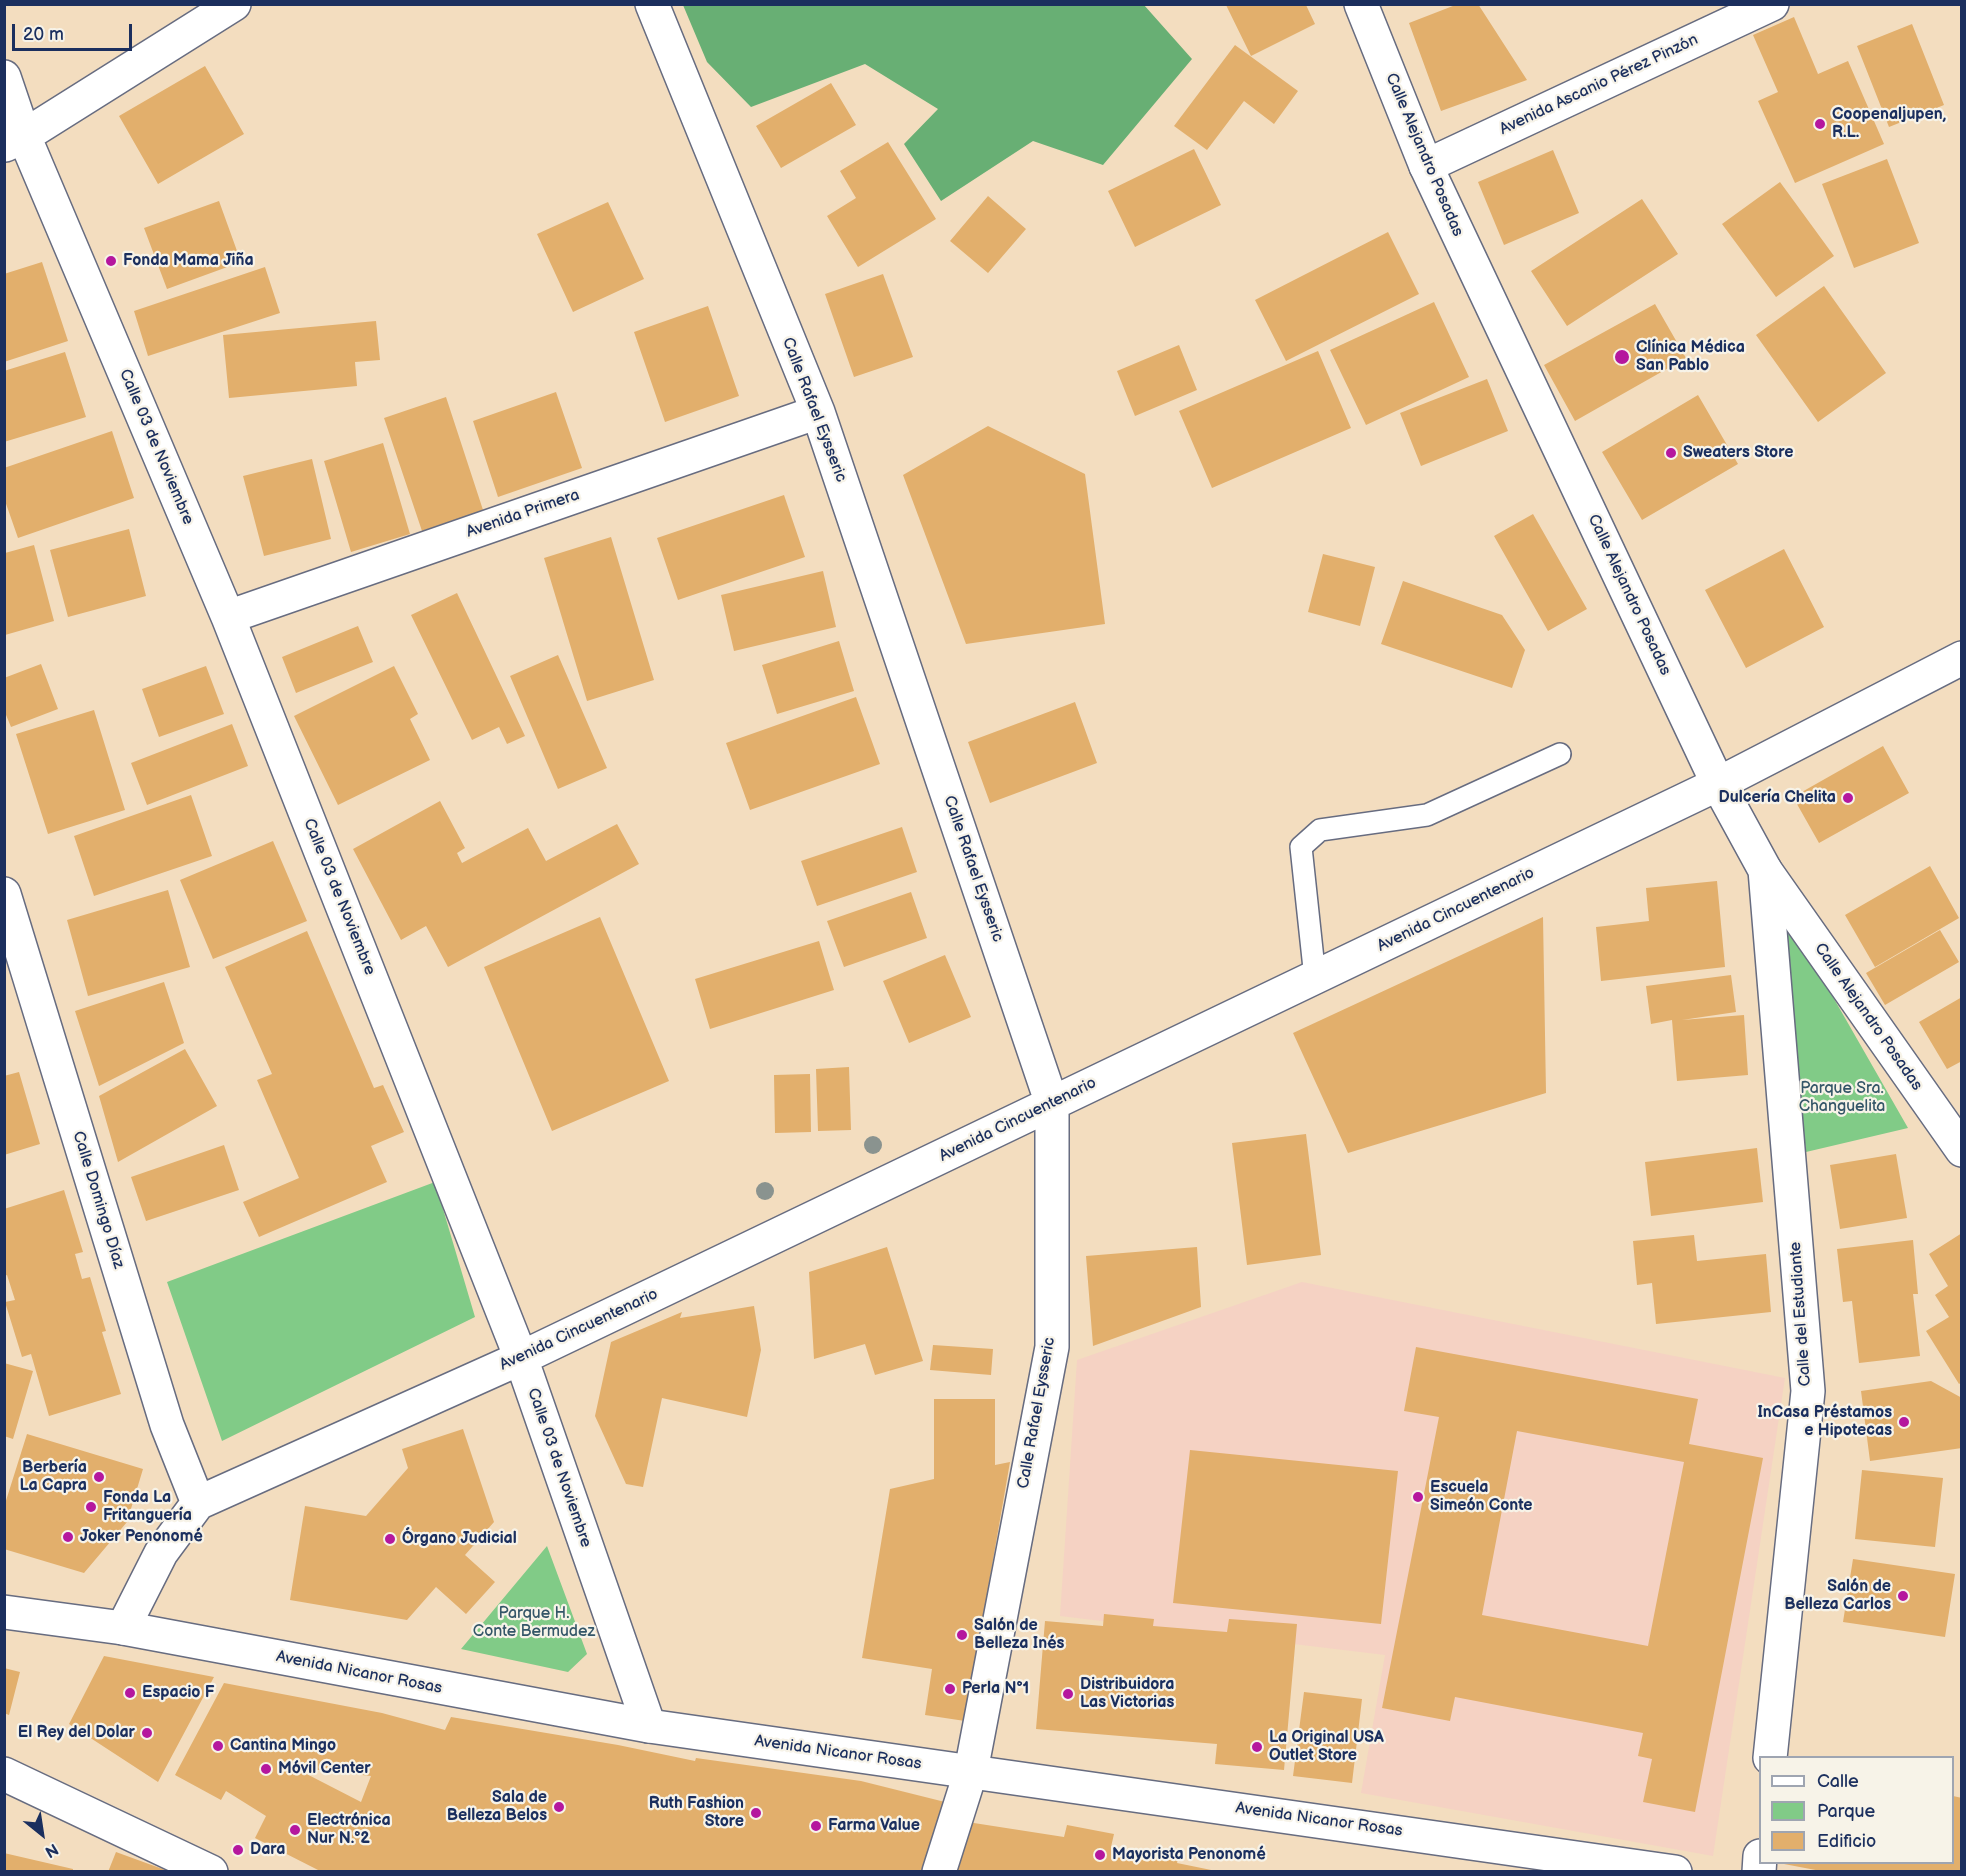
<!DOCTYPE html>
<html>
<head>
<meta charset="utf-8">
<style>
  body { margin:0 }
  #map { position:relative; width:1966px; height:1876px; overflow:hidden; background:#f3ddbf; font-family:"Balsamiq Sans",sans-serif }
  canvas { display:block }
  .frame { position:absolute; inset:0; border:6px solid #1b2f5e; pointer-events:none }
  .legend { position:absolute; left:1759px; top:1756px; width:195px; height:108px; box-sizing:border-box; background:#f7f3e8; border:2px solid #9fa5b1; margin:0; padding:8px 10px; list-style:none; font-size:18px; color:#1b2f5e }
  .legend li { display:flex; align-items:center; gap:12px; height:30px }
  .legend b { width:30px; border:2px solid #9fa5b1 }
  .north { position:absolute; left:12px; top:1804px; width:60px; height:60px; -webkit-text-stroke:4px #f7f3e8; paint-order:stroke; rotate:150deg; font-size:16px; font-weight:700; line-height:24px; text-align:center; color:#1b2f5e }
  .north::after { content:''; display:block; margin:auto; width:21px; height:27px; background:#1b2f5e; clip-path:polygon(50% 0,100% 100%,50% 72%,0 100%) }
  .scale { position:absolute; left:12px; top:24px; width:120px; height:27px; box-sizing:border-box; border:3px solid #1b2f5e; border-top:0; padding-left:8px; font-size:18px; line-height:21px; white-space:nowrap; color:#1b2f5e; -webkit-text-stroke:4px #f7f3e8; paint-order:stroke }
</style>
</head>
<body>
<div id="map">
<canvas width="1966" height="1876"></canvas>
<div class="frame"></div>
<ul class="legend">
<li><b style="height:8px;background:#fff"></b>Calle</li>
<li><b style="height:16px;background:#81cb87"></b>Parque</li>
<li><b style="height:16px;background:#e2af6c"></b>Edificio</li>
</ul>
<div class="north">N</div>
<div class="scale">20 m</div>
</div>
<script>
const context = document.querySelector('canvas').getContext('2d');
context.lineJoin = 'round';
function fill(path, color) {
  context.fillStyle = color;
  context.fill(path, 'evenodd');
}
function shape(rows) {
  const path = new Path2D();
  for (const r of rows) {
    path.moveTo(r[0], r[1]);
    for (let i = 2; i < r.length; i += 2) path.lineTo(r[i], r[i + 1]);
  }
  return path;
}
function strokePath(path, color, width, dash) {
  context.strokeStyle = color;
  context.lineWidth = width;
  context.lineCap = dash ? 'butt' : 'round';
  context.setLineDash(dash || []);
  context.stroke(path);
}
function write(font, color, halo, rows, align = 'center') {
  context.font = font + ' "Balsamiq Sans",sans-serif';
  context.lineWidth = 4.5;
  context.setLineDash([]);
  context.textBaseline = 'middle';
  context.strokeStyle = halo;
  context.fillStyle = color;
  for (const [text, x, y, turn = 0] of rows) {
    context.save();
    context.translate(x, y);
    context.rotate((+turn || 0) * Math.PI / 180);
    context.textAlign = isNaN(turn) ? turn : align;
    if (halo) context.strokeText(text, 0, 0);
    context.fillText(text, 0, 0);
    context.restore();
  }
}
fill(shape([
  [1302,1282,1785,1378,1713,1856,1361,1793,1385,1655,1060,1616,1077,1360]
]), '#f5d2c3');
fill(shape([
  [1774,894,1908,1128,1806,1152],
  [435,1182,475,1317,222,1441,167,1282],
  [547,1546,587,1654,568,1672,461,1649]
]), '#81cb87');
fill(shape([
  [683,5,1144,5,1192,59,1103,165,1033,141,941,201,904,144,938,109,865,64,751,107,707,62]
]), '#68af74');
fill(shape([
  [1458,4,1478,4,1527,80,1441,111,1409,23],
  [1226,5,1306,5,1315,24,1251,56],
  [1794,17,1818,74,1848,61,1884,144,1795,183,1758,101,1778,92,1753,35],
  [1912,24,1944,105,1889,127,1857,46],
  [1235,45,1298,91,1274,124,1244,101,1207,150,1174,126],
  [205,66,244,134,158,184,119,116],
  [831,83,856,125,781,168,756,126],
  [888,142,936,219,858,267,827,216,856,198,840,171],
  [1194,149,1221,205,1135,247,1108,191],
  [1553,150,1579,213,1504,245,1478,182],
  [1887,159,1919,243,1854,268,1822,184],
  [1780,182,1834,256,1776,297,1722,224],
  [988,196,1026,229,988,273,950,241],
  [1642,199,1678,254,1567,326,1531,271],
  [219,201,241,262,167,289,144,228],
  [608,202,644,279,573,312,537,234],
  [1388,232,1419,294,1286,361,1255,300],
  [42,262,68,341,4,362,4,274],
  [265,267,280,313,148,356,134,311],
  [883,274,913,357,854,377,825,294],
  [1824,286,1886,373,1818,422,1756,335],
  [1434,302,1469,377,1366,425,1330,350],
  [1655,304,1686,358,1575,421,1544,365],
  [708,306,739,396,665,422,634,332],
  [376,321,380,360,355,362,357,386,229,398,223,335],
  [1179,345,1197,390,1135,416,1117,371],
  [1318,351,1351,428,1212,488,1179,411],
  [65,352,86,417,4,442,4,371],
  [1487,379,1508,431,1421,466,1400,413],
  [556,392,582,468,498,497,473,421],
  [1698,395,1738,464,1642,520,1602,452],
  [446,397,483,510,422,531,384,418],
  [988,426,1085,474,1105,624,966,644,903,475],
  [112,431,134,498,18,538,4,498,4,468],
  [383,443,410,534,351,552,324,461],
  [312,459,331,539,264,556,243,476],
  [784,495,805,557,678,600,657,538],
  [1533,514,1587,609,1548,631,1494,536],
  [129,529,146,596,68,617,50,550],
  [611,537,654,680,587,701,544,558],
  [34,545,54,621,5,635,5,553],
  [1784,549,1824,627,1746,668,1705,590],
  [1323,554,1375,567,1360,626,1308,612],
  [823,571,836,627,734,651,721,595],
  [1403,581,1502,615,1525,650,1512,688,1381,644],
  [457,593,525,736,507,744,499,727,472,740,411,615],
  [358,626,373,662,296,693,282,657],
  [839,641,854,691,777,714,762,665],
  [558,655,607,768,558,789,510,676],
  [41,664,58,709,11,727,4,710,4,678],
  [206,666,224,714,159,737,142,689],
  [394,666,418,714,410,719,430,760,338,805,294,716],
  [856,697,880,764,750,810,726,743],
  [1075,702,1097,763,990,803,968,742],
  [94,710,125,810,48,834,16,734],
  [232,724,248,766,147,805,131,763],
  [1883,746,1909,793,1819,843,1793,797],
  [191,795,212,856,94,896,74,836],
  [440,801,465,848,457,853,462,863,528,828,546,861,617,824,639,864,448,967,426,926,401,940,353,849],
  [902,827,917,872,817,906,801,861],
  [273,841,307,921,213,959,180,880],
  [1930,866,1959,918,1875,967,1845,915],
  [1717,881,1725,967,1601,981,1596,927,1649,921,1646,888],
  [168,890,190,967,88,996,67,920],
  [911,892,927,938,844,967,827,921],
  [600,917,669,1081,552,1131,484,967],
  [1543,917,1546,1093,1348,1153,1293,1033],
  [1940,930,1959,962,1885,1005,1866,973],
  [307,931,374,1088,383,1085,404,1132,371,1146,387,1182,259,1237,243,1202,299,1178,257,1080,272,1074,225,967],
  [819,941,834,990,710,1029,695,979],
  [945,955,971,1017,909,1043,883,981],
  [1731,975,1736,1012,1682,1020,1744,1015,1748,1075,1677,1081,1672,1020,1651,1024,1646,986],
  [164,982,184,1043,99,1086,75,1011],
  [1962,997,1962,1061,1947,1069,1919,1022],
  [185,1049,217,1106,118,1162,99,1096],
  [849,1067,851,1130,818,1131,816,1069],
  [19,1072,40,1144,4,1155,4,1076],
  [810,1074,811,1132,775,1133,774,1075],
  [1306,1134,1321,1255,1247,1265,1232,1143],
  [224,1145,239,1190,146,1221,131,1177],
  [1757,1148,1763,1202,1651,1216,1645,1162],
  [1896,1154,1907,1218,1840,1229,1830,1165],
  [64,1190,83,1252,75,1254,82,1279,90,1277,106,1331,102,1332,121,1394,49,1416,31,1354,22,1357,5,1302,15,1300,7,1275,4,1276,4,1209],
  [1962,1233,1962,1382,1959,1384,1926,1331,1949,1317,1935,1295,1948,1286,1929,1254],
  [1694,1235,1697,1261,1766,1254,1771,1312,1656,1324,1652,1283,1637,1285,1633,1241],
  [1913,1240,1918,1294,1913,1294,1920,1356,1859,1363,1852,1301,1843,1302,1837,1249],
  [887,1247,923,1361,875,1375,865,1344,814,1359,809,1272],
  [1197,1247,1201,1307,1093,1346,1086,1256],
  [754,1306,761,1350,747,1417,662,1398,643,1487,626,1484,595,1416,611,1342,682,1312,680,1318],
  [933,1345,993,1349,991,1375,930,1370],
  [1416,1347,1698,1399,1689,1444,1763,1458,1695,1812,1643,1802,1652,1759,1638,1756,1643,1733,1455,1697,1450,1721,1382,1708,1439,1417,1404,1411],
  [1517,1431,1684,1462,1648,1646,1482,1615],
  [4,1363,33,1371,13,1439,4,1436],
  [1931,1381,1962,1398,1962,1448,1870,1461,1861,1391],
  [934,1399,995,1399,995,1465,1010,1462,965,1721,925,1715,932,1669,862,1658,890,1489,934,1479],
  [463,1429,494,1522,465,1555,495,1582,466,1614,436,1587,407,1620,290,1600,305,1506,366,1516,408,1468,402,1449],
  [27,1434,143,1469,127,1522,84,1573,4,1549,4,1507],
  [1190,1450,1398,1471,1381,1624,1173,1603],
  [1862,1470,1943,1478,1935,1547,1855,1539],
  [1853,1559,1955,1574,1945,1637,1843,1622],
  [1104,1614,1154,1619,1153,1626,1227,1632,1229,1619,1297,1624,1284,1770,1215,1764,1217,1744,1036,1729,1045,1621,1103,1626],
  [104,1656,214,1677,158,1782,69,1724],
  [4,1668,20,1672,9,1715,4,1713],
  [224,1683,382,1713,445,1730,451,1717,618,1745,695,1761,696,1758,861,1781,945,1802,927,1872,322,1872,255,1838,266,1816,226,1791,221,1800,175,1775],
  [293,1767,371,1776,361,1802],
  [1304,1692,1362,1699,1352,1783,1293,1776],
  [1953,1796,1962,1798,1962,1872,1826,1872,1784,1864,1953,1863],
  [961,1821,1064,1837,1067,1825,1114,1834,1111,1847,1179,1857,1177,1863,1221,1872,946,1872],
  [116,1852,168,1871,168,1872,108,1872],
  [4,1853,73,1869,73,1872,4,1872]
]), '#e2af6c');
const lane = shape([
  [1315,978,1301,847,1320,830,1427,815,1560,754]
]);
const street = shape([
  [652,4,818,412,1052,1104,1052,1347,971,1771,939,1872],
  [4,77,24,136,228,617,521,1358,649,1726],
  [5,145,24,136,234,4],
  [1426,166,1772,4],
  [228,617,818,412],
  [1765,870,1962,1150],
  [4,894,167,1425,198,1503],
  [123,1628,161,1553,198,1503,521,1358,1718,784,1962,658]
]);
const secondary = shape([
  [1361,4,1426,166,1718,784,1765,870,1808,1391,1770,1758],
  [1759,1872,1760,1856]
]);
const primary = shape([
  [4,1612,123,1628,649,1726,1675,1872],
  [4,1774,211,1872]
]);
strokePath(lane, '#676c80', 24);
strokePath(street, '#676c80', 36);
strokePath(secondary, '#676c80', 36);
strokePath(primary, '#676c80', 36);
strokePath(lane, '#fff', 21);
strokePath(street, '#fff', 33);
strokePath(secondary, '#fff', 33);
strokePath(primary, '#fff', 33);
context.fillStyle = '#8a938f';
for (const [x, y] of [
  [873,1145],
  [765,1191]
]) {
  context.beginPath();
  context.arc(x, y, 9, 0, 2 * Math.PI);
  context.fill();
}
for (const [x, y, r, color] of [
  [1820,124,6,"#b5179e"],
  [111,261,6,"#b5179e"],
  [1622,357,8,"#b5179e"],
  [1671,453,6,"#b5179e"],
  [1848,798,6,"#b5179e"],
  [1904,1422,6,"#b5179e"],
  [99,1477,6,"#b5179e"],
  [1418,1497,6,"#b5179e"],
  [91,1507,6,"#b5179e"],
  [68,1537,6,"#b5179e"],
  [390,1539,6,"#b5179e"],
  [1903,1596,6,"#b5179e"],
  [962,1635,6,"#b5179e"],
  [950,1689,6,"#b5179e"],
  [130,1693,6,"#b5179e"],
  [1068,1694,6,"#b5179e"],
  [147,1733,6,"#b5179e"],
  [218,1746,6,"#b5179e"],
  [1257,1747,6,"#b5179e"],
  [266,1769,6,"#b5179e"],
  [559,1807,6,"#b5179e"],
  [756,1813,6,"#b5179e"],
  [816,1826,6,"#b5179e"],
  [295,1830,6,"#b5179e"],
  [238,1850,6,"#b5179e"],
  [1100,1855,6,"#b5179e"]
]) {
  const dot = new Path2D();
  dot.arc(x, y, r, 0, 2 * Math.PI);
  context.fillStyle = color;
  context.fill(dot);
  strokePath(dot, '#f7f3e8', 2);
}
write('16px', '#1b2f5e', '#f7f3e8', [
  ["Avenida Ascanio Pérez Pinzón",1599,85,-25],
  ["Calle Alejandro Posadas",1424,155,67],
  ["Calle Rafael Eysseric",814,410,69],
  ["Calle 03 de Noviembre",156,447,67],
  ["Avenida Primera",523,514,-19],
  ["Calle Alejandro Posadas",1629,595,65],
  ["Calle Rafael Eysseric",973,869,71],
  ["Calle 03 de Noviembre",339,897,68],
  ["Avenida Cincuentenario",1456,910,-26],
  ["Calle Alejandro Posadas",1868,1017,55],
  ["Avenida Cincuentenario",1018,1120,-26],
  ["Calle Domingo Díaz",98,1200,73],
  ["Calle del Estudiante",1801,1314,-94],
  ["Avenida Cincuentenario",579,1330,-25],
  ["Calle Rafael Eysseric",1037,1413,-80],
  ["Calle 03 de Noviembre",559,1468,71],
  ["Avenida Nicanor Rosas",359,1673,11],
  ["Avenida Nicanor Rosas",838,1753,8],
  ["Avenida Nicanor Rosas",1319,1820,8]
]);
write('bold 16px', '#1b2f5e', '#f7f3e8', [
  ["Coopenaljupen,",1832,115],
  ["R.L.",1832,133],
  ["Fonda Mama Jiña",123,261],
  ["Clínica Médica",1636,348],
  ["San Pablo",1636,366],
  ["Sweaters Store",1683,453],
  ["Dulcería Chelita",1836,798,"right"],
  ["InCasa Préstamos",1892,1413,"right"],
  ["e Hipotecas",1892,1431,"right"],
  ["Berbería",87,1468,"right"],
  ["La Capra",87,1486,"right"],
  ["Escuela",1430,1488],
  ["Simeón Conte",1430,1506],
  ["Fonda La",103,1498],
  ["Fritanguería",103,1516],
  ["Joker Penonomé",80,1537],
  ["Órgano Judicial",402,1539],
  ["Salón de",1891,1587,"right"],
  ["Belleza Carlos",1891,1605,"right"],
  ["Salón de",974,1626],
  ["Belleza Inés",974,1644],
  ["Distribuidora",1080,1685],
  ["Las Victorias",1080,1703],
  ["Perla N°1",962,1689],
  ["Espacio F",142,1693],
  ["El Rey del Dolar",135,1733,"right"],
  ["La Original USA",1269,1738],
  ["Outlet Store",1269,1756],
  ["Cantina Mingo",230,1746],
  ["Móvil Center",278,1769],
  ["Sala de",547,1798,"right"],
  ["Belleza Belos",547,1816,"right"],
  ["Ruth Fashion",744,1804,"right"],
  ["Store",744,1822,"right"],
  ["Electrónica",307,1821],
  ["Nur N.°2",307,1839],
  ["Farma Value",828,1826],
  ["Dara",250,1850],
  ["Mayorista Penonomé",1112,1855]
], 'left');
write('16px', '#345668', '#f7f3e8', [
  ["Parque Sra.",1842,1089],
  ["Changuelita",1842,1107],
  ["Parque H.",534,1614],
  ["Conte Bermudez",534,1632]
]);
</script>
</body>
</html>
